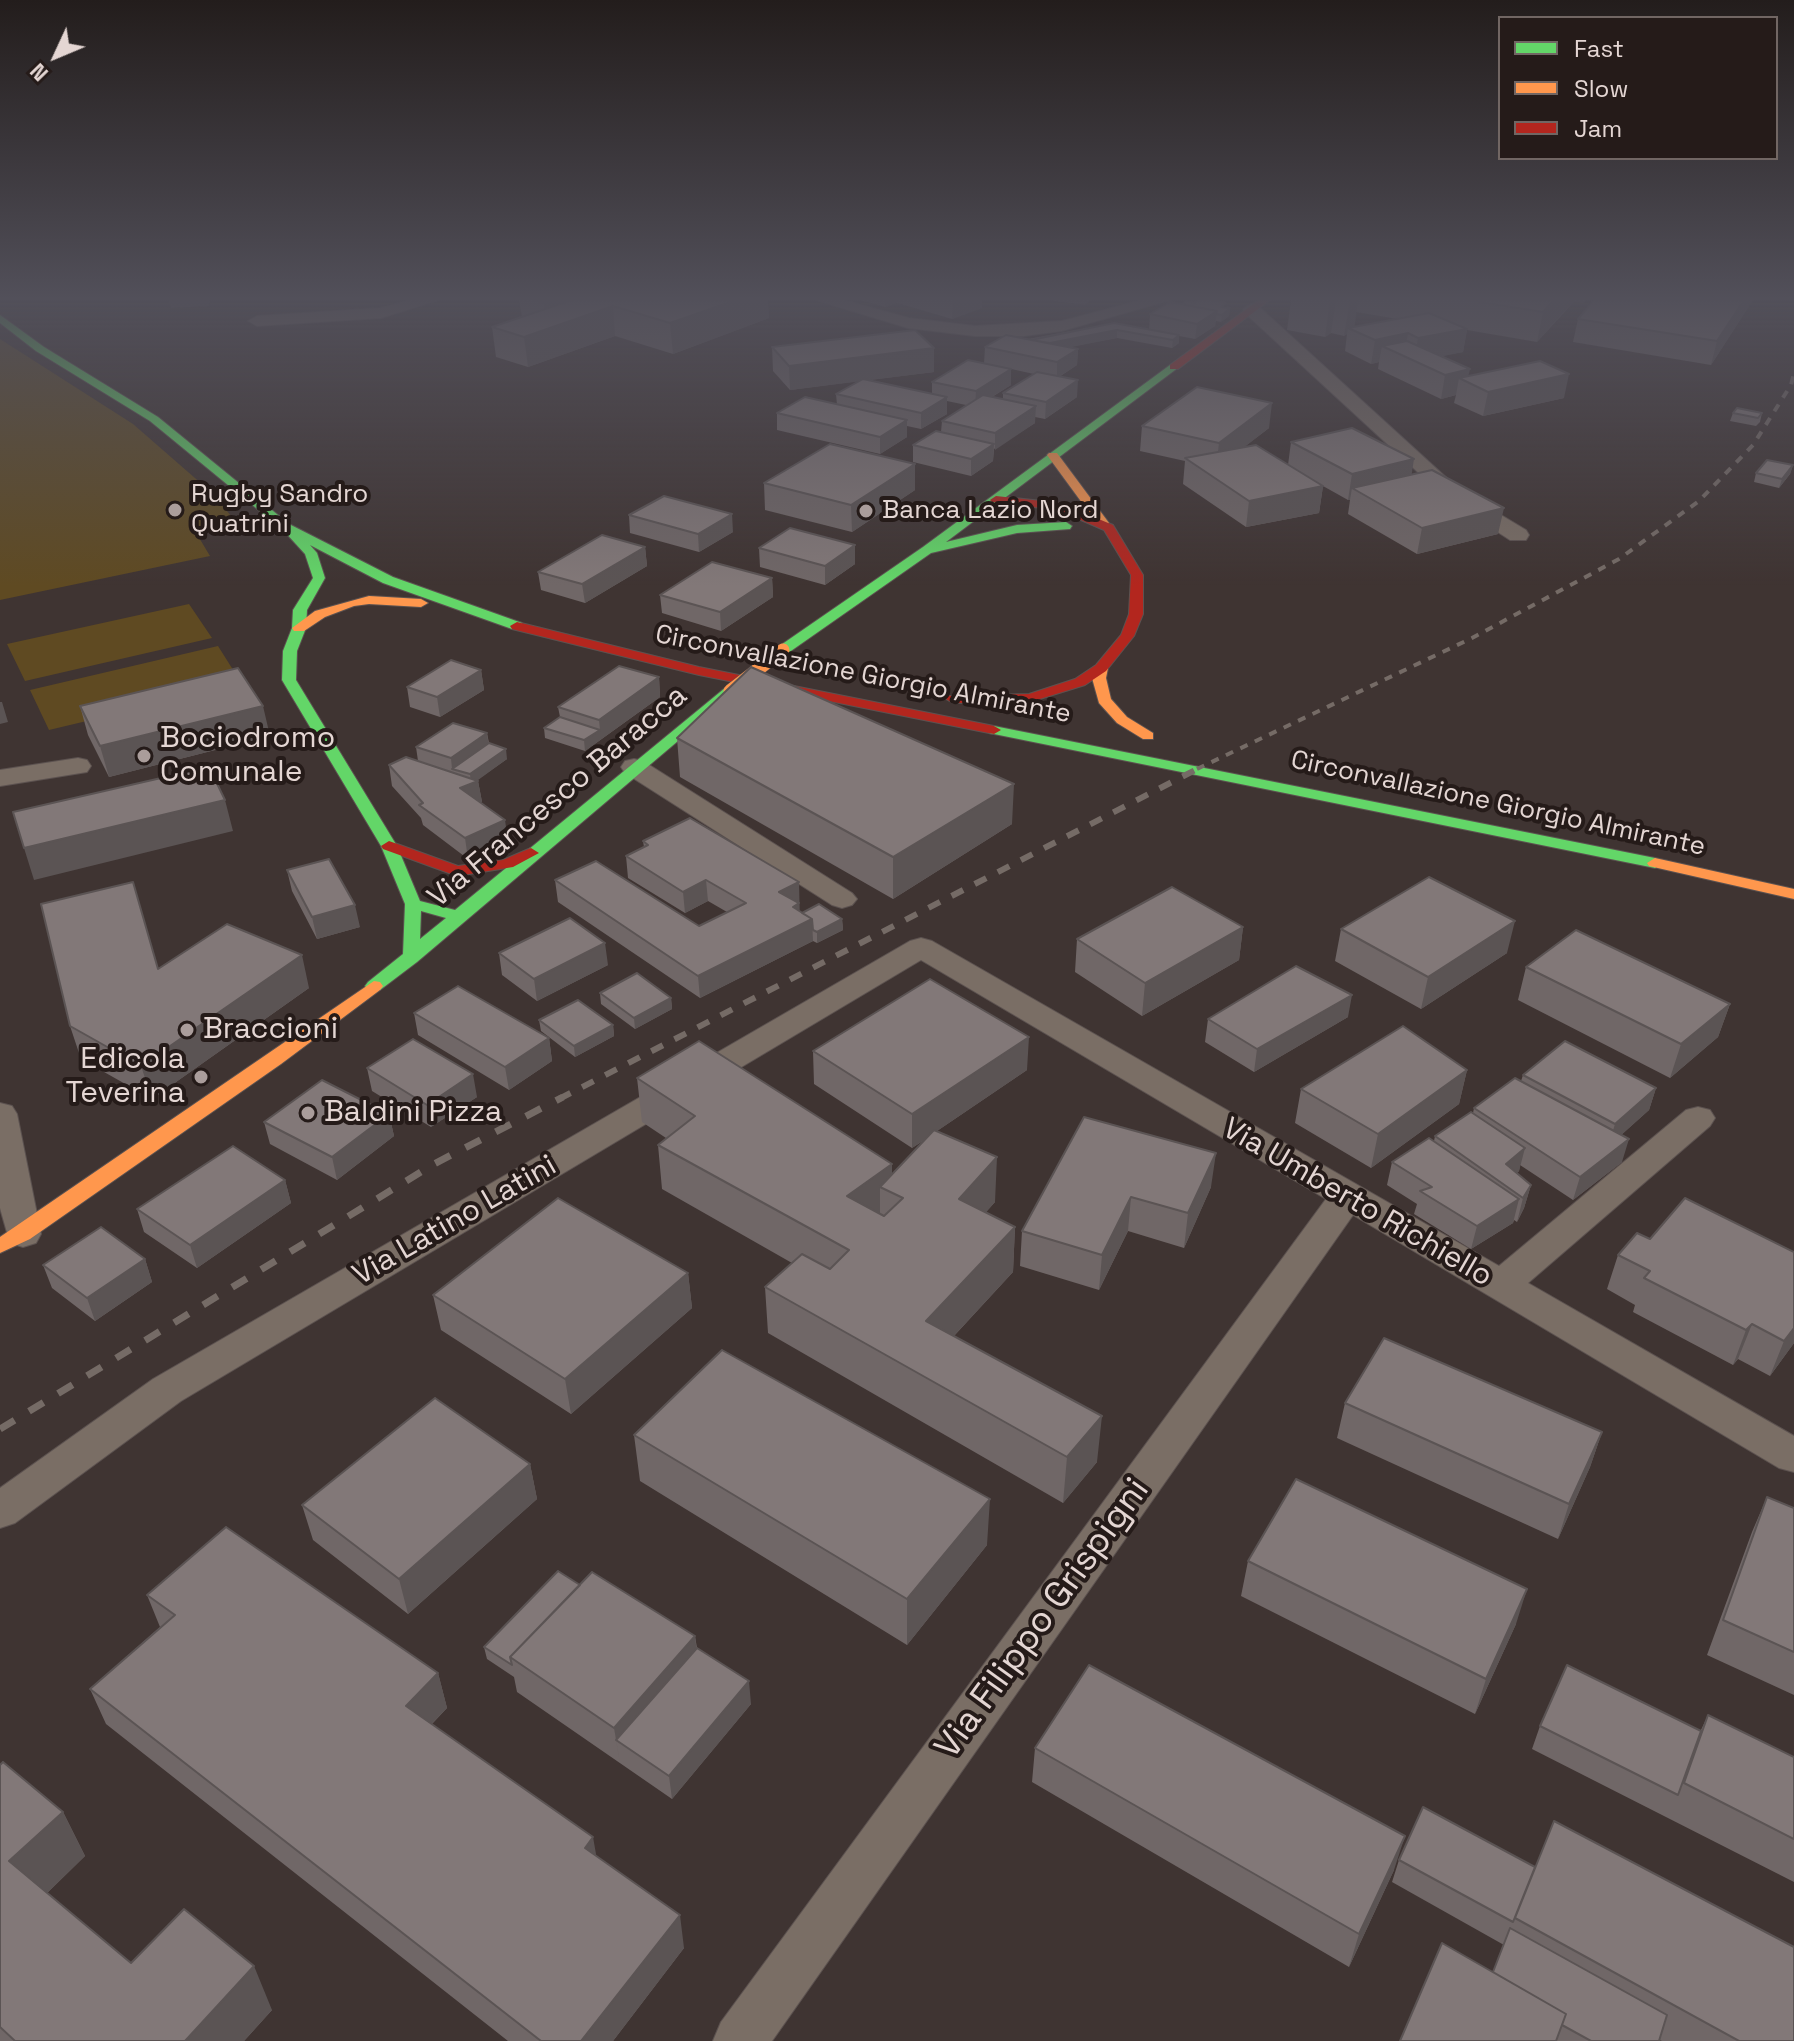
<!DOCTYPE html>
<html>
<head>
<meta charset="utf-8">
<style>
  body { margin:0 }
  #map { position:relative; width:1794px; height:2041px; overflow:hidden; background:#3f3432; font-family:"Space Grotesk",sans-serif }
  canvas { display:block }
  .legend { position:absolute; left:1498px; top:16px; width:280px; height:144px; box-sizing:border-box; background:#251b19; border:2px solid #716663; margin:0; padding:10px 14px; list-style:none; font-size:24px; color:#e4d6d3 }
  .legend li { display:flex; align-items:center; gap:16px; height:40px }
  .legend b { width:40px; border:2px solid #716663 }
  .north { position:absolute; left:16px; top:16px; width:80px; height:80px; -webkit-text-stroke:6px #251b19; paint-order:stroke; rotate:226deg; font-size:22px; font-weight:700; line-height:32px; text-align:center; color:#e4d6d3 }
  .north::after { content:''; display:block; margin:auto; width:28px; height:36px; background:#e4d6d3; clip-path:polygon(50% 0,100% 100%,50% 72%,0 100%) }
</style>
</head>
<body>
<div id="map">
<canvas width="1794" height="2041"></canvas>
<ul class="legend">
<li><b style="height:10px;background:#63d668"></b>Fast</li>
<li><b style="height:10px;background:#ff974d"></b>Slow</li>
<li><b style="height:10px;background:#b3261e"></b>Jam</li>
</ul>
<div class="north">N</div>
</div>
<script>
const context = document.querySelector('canvas').getContext('2d');
context.lineJoin = 'round';
function fill(path, color) {
  context.fillStyle = color;
  context.fill(path, 'evenodd');
}
function shape(rows) {
  const path = new Path2D();
  for (const r of rows) {
    path.moveTo(r[0], r[1]);
    for (let i = 2; i < r.length; i += 2) path.lineTo(r[i], r[i + 1]);
  }
  return path;
}
function strokePath(path, color, width, dash) {
  context.strokeStyle = color;
  context.lineWidth = width;
  context.lineCap = dash ? 'butt' : 'round';
  context.setLineDash(dash || []);
  context.stroke(path);
}
function write(font, color, halo, rows, align = 'center') {
  context.font = font + ' "Space Grotesk",sans-serif';
  context.lineWidth = 8;
  context.setLineDash([]);
  context.textBaseline = 'middle';
  context.strokeStyle = halo;
  context.fillStyle = color;
  for (const [text, x, y, turn = 0] of rows) {
    context.save();
    context.translate(x, y);
    context.rotate((+turn || 0) * Math.PI / 180);
    context.textAlign = isNaN(turn) ? turn : align;
    if (halo) context.strokeText(text, 0, 0);
    context.fillText(text, 0, 0);
    context.restore();
  }
}
fill(shape([
  [0,339,133,424,211,492,237,523,195,531,210,556,0,600],
  [189,604,212,638,25,681,7,644],
  [218,646,242,684,49,730,30,690]
]), '#5f4a22');
const street = shape([
  [411,300,438,300,381,318,257,326,248,321,257,316,381,308,411,300],
  [816,300,843,300,909,318,975,326,1062,321,1142,300,1170,300,1062,331,1024,336,975,336,908,328,816,300],
  [1251,304,1257,305,1461,491,1526,530,1529,535,1526,540,1510,540,1447,499,1245,313,1243,309,1251,304],
  [78,758,87,760,91,766,87,772,0,786,0,770,78,758],
  [634,759,643,761,852,893,857,899,852,905,842,908,832,905,625,773,621,767,625,761,634,759],
  [921,938,932,941,1499,1266,1686,1110,1698,1107,1710,1110,1715,1118,1710,1126,1528,1283,1794,1436,1794,1472,1779,1468,1353,1215,772,2041,713,2041,721,2022,1326,1199,921,960,181,1401,15,1523,0,1528,0,1488,153,1379,910,941,921,938],
  [0,1103,12,1106,17,1114,41,1234,36,1243,23,1247,10,1243,0,1208,0,1103]
]);
const fast = shape([
  [0,315,44,347,158,417,289,524,393,577,522,623,522,629,512,629,383,583,310,545,317,553,325,578,307,610,306,628,297,651,296,680,397,846,420,901,455,910,725,688,735,688,737,691,417,962,380,990,368,990,365,986,368,982,403,954,405,904,381,846,282,680,283,651,292,628,293,610,313,578,305,554,284,531,150,421,36,351,0,323,0,315],
  [421,911,446,918,420,939,421,911],
  [1170,365,1179,367,946,542,1017,525,1066,522,1072,526,1070,529,1017,533,931,553,788,653,778,653,778,647,923,547,1170,365],
  [994,726,1655,858,1663,863,1655,868,989,733,987,730,994,726]
]);
const slow = shape([
  [1049,453,1057,453,1109,523,1107,526,1099,526,1047,455,1049,453],
  [369,596,421,599,428,603,421,607,369,604,354,606,325,617,304,631,294,631,292,628,315,611,369,596],
  [1101,664,1108,668,1106,678,1111,699,1127,717,1153,733,1153,739,1143,739,1117,723,1099,703,1092,678,1094,668,1101,664],
  [1655,858,1794,889,1794,899,1649,866,1647,863,1655,858],
  [374,981,380,982,383,986,380,990,281,1064,30,1239,0,1253,0,1237,374,981]
]);
const jam = shape([
  [1259,300,1270,300,1178,369,1170,369,1170,365,1259,300],
  [996,496,1060,503,1113,525,1143,575,1143,614,1134,636,1106,671,1085,685,1030,702,953,703,946,699,948,696,1029,694,1075,679,1096,665,1121,635,1129,614,1131,575,1104,530,1058,510,992,502,990,500,996,496],
  [517,622,699,667,994,726,1001,730,994,734,699,675,512,629,510,626,517,622],
  [389,841,458,866,503,860,531,848,539,853,513,867,457,876,383,849,381,846,389,841]
]);
strokePath(street, '#5c5250', 2);
strokePath(fast, '#5c5250', 2);
strokePath(slow, '#5c5250', 2);
strokePath(jam, '#5c5250', 2);
fill(street, '#7a6e65');
fill(fast, '#63d668');
fill(slow, '#ff974d');
fill(jam, '#b3261e');
strokePath(shape([
  [1197,769,1472,638,1619,559,1699,501,1753,445,1791,385,1794,373]
]), '#756b66', 4, [8, 8]);
strokePath(shape([
  [559,1099,1201,767]
]), '#756b66', 6, [13, 13]);
strokePath(shape([
  [0,1429,434,1164,563,1097]
]), '#756b66', 7, [17, 17]);
const slowBridge = shape([
  [730,691,783,650]
]);
strokePath(slowBridge, '#5c5250', 14, []);
strokePath(slowBridge, '#ff974d', 13);
fill(shape([
  [519,300,768,300,769,318,673,354,615,336,528,367,496,357,492,327,522,317],
  [860,300,982,300,982,308,952,319,897,303,885,307],
  [1048,300,1091,300,1085,305],
  [1291,300,1586,300,1583,303,1574,302,1537,342,1467,330,1463,352,1441,356,1468,376,1564,398,1483,416,1454,403,1456,395,1441,399,1378,369,1379,362,1371,364,1345,351,1347,334,1344,336,1331,333,1325,337,1287,330],
  [1356,312,1397,319,1354,327],
  [1753,300,1711,365,1573,342,1578,319],
  [1182,304,1230,308,1229,316,1221,322,1216,321,1215,326,1195,339,1179,336,1179,343,1172,348,1117,338,1069,347,1078,349,1077,365,1059,377,1077,397,1045,419,1035,417,1035,423,994,449,993,461,971,476,913,462,913,445,941,432,942,421,966,405,947,401,947,414,921,429,907,426,907,437,880,454,777,430,777,413,837,405,836,394,859,381,790,390,773,371,772,347,934,348,934,372,869,380,932,394,932,382,1011,385,992,397,1003,399,1003,393,1034,374,984,363,985,347,1114,323,1149,330,1150,314],
  [1733,413,1762,413,1760,422,1756,426,1730,421],
  [1142,426,1269,428,1244,447,1288,465,1291,442,1412,474,1498,534,1417,554,1348,514,1350,500,1348,500,1323,486,1319,513,1246,527,1183,484,1185,461,1140,451],
  [915,464,915,490,852,532,765,510,764,483],
  [1793,465,1790,474,1779,488,1754,482,1756,473],
  [629,515,733,532,699,552,630,533],
  [645,547,647,566,585,603,541,590,538,572],
  [759,548,855,564,825,585,760,567],
  [772,578,773,597,721,631,662,613,660,595],
  [481,670,484,690,440,717,410,707,407,687],
  [659,677,660,697,585,751,545,738,544,728,560,717,558,707],
  [80,706,270,736,109,777,88,735],
  [487,733,489,743,507,759,477,780,478,781,482,802,480,802,508,841,468,859,423,825,421,818,392,786,389,765,418,761,416,747],
  [677,738,1012,824,893,899,680,777],
  [643,841,799,882,799,911,802,913,842,919,843,930,817,943,813,941,700,998,558,902,555,880,699,926,727,912,708,901,685,913,628,878,626,856,644,847],
  [287,870,360,927,317,939,292,891],
  [1243,927,1239,960,1142,1016,1075,972,1077,939],
  [1341,929,1507,953,1421,1009,1335,961],
  [499,953,608,965,537,1001,502,975],
  [1526,967,1730,1004,1718,1037,1670,1078,1518,1000],
  [158,969,309,988,152,1099,81,1059,70,1026],
  [600,993,671,998,672,1009,635,1029,601,1004],
  [414,1013,549,1038,552,1061,509,1090,418,1035],
  [1348,1017,1254,1072,1205,1042,1208,1019],
  [539,1020,613,1025,614,1036,575,1057,541,1031],
  [813,1051,1027,1070,937,1131,995,1202,986,1212,1015,1227,1013,1272,954,1336,1097,1462,1063,1503,768,1333,765,1287,792,1263,662,1189,658,1145,666,1138,642,1122,637,1078,892,1174,926,1139,912,1148,814,1084],
  [367,1068,477,1097,431,1127,372,1091],
  [1467,1070,1459,1104,1371,1168,1295,1123,1301,1089],
  [1523,1075,1656,1088,1649,1110,1621,1135,1622,1162,1573,1200,1520,1165,1519,1171,1517,1173,1531,1185,1524,1208,1517,1222,1514,1220,1513,1223,1471,1249,1414,1214,1417,1204,1387,1185,1392,1162,1434,1141,1435,1136,1473,1113,1474,1108,1521,1081],
  [389,1114,394,1136,337,1180,270,1144,264,1122],
  [1084,1117,1211,1187,1184,1248,1128,1231,1099,1290,1020,1266,1022,1231],
  [285,1180,291,1203,197,1268,144,1232,137,1209],
  [1650,1239,1794,1252,1794,1343,1770,1376,1738,1359,1733,1365,1633,1312,1635,1305,1607,1289,1618,1255],
  [145,1259,152,1282,95,1321,52,1288,43,1265],
  [688,1273,692,1308,571,1414,441,1330,433,1295],
  [1345,1403,1602,1432,1590,1467,1558,1539,1337,1438],
  [634,1435,987,1545,907,1645,640,1481],
  [530,1464,537,1499,408,1614,313,1540,302,1505],
  [1767,1497,1794,1508,1794,1695,1707,1655,1752,1532],
  [1248,1561,1516,1624,1475,1714,1241,1596],
  [580,1585,695,1636,697,1648,751,1704,672,1799,517,1692,514,1677,487,1659,484,1647],
  [147,1595,438,1673,447,1708,432,1724,596,1856,684,1948,613,2041,508,2041,106,1724,90,1689,160,1627],
  [1708,1715,1794,1757,1794,1882,1532,1749,1540,1726,1701,1730],
  [1035,1748,1394,1870,1349,1967,1032,1782],
  [0,1765,63,1812,85,1856,47,1893,131,1963,272,2010,244,2041,0,2041],
  [1399,1860,1794,2041,1662,2041,1659,2040,1659,2041,1400,2041,1493,1972,1504,1945,1392,1882]
]), '#706767');
fill(shape([
  [169,300,210,300,209,306,171,308],
  [553,300,620,300,546,326,544,303],
  [736,300,768,300,769,318,673,354,670,323],
  [885,300,897,300,897,303,885,307],
  [953,300,982,300,982,308,952,319],
  [1330,300,1336,300,1331,333,1325,337],
  [1350,300,1358,300,1354,331,1348,328,1347,334,1344,336],
  [1554,300,1574,300,1537,342,1543,312],
  [1744,300,1753,300,1711,365,1717,341],
  [613,306,615,336,528,367,524,337],
  [1230,308,1229,316,1221,322,1222,315],
  [1217,311,1215,326,1195,339,1197,324],
  [1467,329,1463,352,1414,362,1418,338],
  [1117,330,1117,338,1036,354,1036,346],
  [1408,333,1404,356,1382,346,1379,362,1371,364,1375,340],
  [1179,335,1179,343,1172,348,1173,340],
  [934,348,934,372,790,390,789,366],
  [1078,349,1077,365,1057,378,1057,362],
  [1011,369,1011,385,975,407,976,391],
  [1470,369,1467,382,1459,378,1456,395,1441,399,1445,375],
  [1569,374,1564,398,1483,416,1488,392],
  [1078,380,1077,397,1045,419,1046,402],
  [947,397,947,414,921,429,921,413],
  [1272,403,1269,428,1216,469,1219,443],
  [1036,406,1035,423,995,450,995,433],
  [907,420,907,437,880,454,880,437],
  [994,444,993,461,971,476,971,459],
  [1414,459,1410,485,1352,488,1350,500,1348,500,1352,474],
  [915,464,915,490,852,532,851,505],
  [1793,465,1790,474,1779,488,1782,479],
  [1323,486,1319,513,1246,527,1249,501],
  [1504,508,1498,534,1417,554,1422,528],
  [732,514,733,532,699,552,698,534],
  [855,545,855,564,825,585,825,566],
  [645,547,647,566,585,603,582,584],
  [772,578,773,597,721,631,720,612],
  [481,670,484,690,440,717,437,697],
  [659,677,660,697,585,751,584,740,600,730,599,720],
  [0,702,2,702,8,722,0,724],
  [263,706,270,736,109,777,100,746],
  [487,733,490,754,452,769,451,758],
  [506,749,507,759,474,783,478,781,482,802,464,809,460,788,471,784,470,774],
  [1014,784,1012,824,893,899,893,857],
  [225,800,233,831,34,880,24,848],
  [505,820,508,841,468,859,465,838],
  [706,880,708,901,685,913,683,892],
  [799,882,800,922,812,919,813,941,700,998,698,976,779,892],
  [355,905,360,927,317,939,312,917],
  [842,919,843,930,817,943,817,932],
  [1515,921,1507,953,1421,1009,1428,977],
  [1243,927,1239,960,1142,1016,1145,983],
  [605,943,608,965,537,1001,534,979],
  [302,955,309,988,152,1099,141,1066],
  [1352,995,1348,1017,1254,1072,1257,1049],
  [671,998,672,1009,635,1029,634,1018],
  [1730,1004,1718,1037,1670,1078,1681,1044],
  [613,1025,614,1036,575,1057,574,1046],
  [1029,1037,1027,1070,912,1148,912,1114],
  [549,1038,552,1061,509,1090,505,1067],
  [1467,1070,1459,1104,1371,1168,1378,1134],
  [473,1074,477,1097,431,1127,427,1105],
  [1656,1088,1649,1110,1608,1147,1615,1124],
  [389,1114,394,1136,337,1180,332,1157],
  [1629,1139,1622,1162,1573,1200,1580,1177],
  [1525,1148,1519,1171,1503,1185,1506,1164],
  [1216,1153,1211,1187,1184,1248,1188,1213],
  [997,1157,995,1202,958,1244,959,1199],
  [892,1164,892,1192,880,1187,880,1218,847,1196],
  [285,1180,291,1203,197,1268,190,1245],
  [1531,1185,1524,1208,1517,1222,1523,1198],
  [1131,1197,1128,1231,1099,1290,1102,1255],
  [1519,1199,1513,1223,1471,1249,1477,1226],
  [1015,1227,1013,1272,925,1367,926,1321],
  [145,1259,152,1282,95,1321,87,1298],
  [688,1273,692,1308,571,1414,565,1379],
  [1752,1324,1738,1359,1733,1365,1746,1330],
  [1794,1328,1794,1343,1770,1376,1784,1341],
  [1102,1416,1097,1462,1063,1503,1067,1457],
  [1602,1432,1590,1467,1558,1539,1569,1504],
  [530,1464,537,1499,408,1614,399,1579],
  [990,1499,987,1545,907,1645,907,1599],
  [1527,1589,1516,1624,1475,1714,1486,1679],
  [695,1636,699,1671,616,1740,620,1763,614,1728],
  [438,1673,447,1708,416,1740,406,1706],
  [749,1681,751,1704,672,1799,669,1776],
  [63,1812,85,1856,34,1906,9,1861],
  [1405,1836,1394,1870,1349,1967,1359,1934],
  [593,1837,599,1871,585,1848],
  [680,1915,684,1948,613,2041,581,2041],
  [254,1966,272,2010,244,2041,185,2041]
]), '#5b5454');
const building = shape([
  [533,300,553,300,544,303,533,300],
  [572,300,736,300,670,323,613,306,524,337,492,327,572,300],
  [1199,300,1211,300,1226,303,1221,307,1230,308,1222,315,1216,314,1217,311,1182,304,1186,301,1195,303,1199,300],
  [1467,300,1554,300,1543,312,1467,300],
  [1594,300,1744,300,1717,341,1578,319,1594,300],
  [1170,302,1217,311,1197,324,1150,314,1170,302],
  [1429,313,1467,329,1418,338,1408,333,1375,340,1348,328,1429,313],
  [1114,323,1179,335,1173,340,1117,330,1050,343,1031,340,1114,323],
  [915,330,934,348,789,366,772,347,915,330],
  [1006,335,1078,349,1057,362,985,347,1006,335],
  [1407,341,1470,369,1445,375,1382,346,1407,341],
  [968,360,1011,369,976,391,932,382,968,360],
  [1540,361,1569,374,1488,392,1459,378,1540,361],
  [1037,372,1078,380,1046,402,1003,393,1037,372],
  [863,379,947,397,921,413,836,394,863,379],
  [1197,387,1272,403,1219,443,1142,426,1197,387],
  [983,395,1036,406,995,433,942,421,983,395],
  [805,397,907,420,880,437,777,413,805,397],
  [1737,408,1762,413,1758,418,1733,413,1737,408],
  [1352,428,1414,459,1352,474,1291,442,1352,428],
  [936,431,994,444,971,459,913,445,936,431],
  [830,444,915,464,851,505,764,483,830,444],
  [1256,445,1323,486,1249,501,1185,458,1256,445],
  [1767,460,1793,465,1782,479,1756,473,1767,460],
  [1432,470,1504,508,1422,528,1352,488,1432,470],
  [664,496,732,514,698,534,629,515,664,496],
  [790,528,855,545,825,566,759,548,790,528],
  [602,535,645,547,582,584,538,572,602,535],
  [712,562,772,578,720,612,660,595,712,562],
  [451,660,481,670,437,697,407,687,451,660],
  [619,666,659,677,599,720,558,707,619,666],
  [751,667,1014,784,893,857,677,738,751,667],
  [238,668,263,706,100,746,80,706,238,668],
  [560,717,600,730,584,740,544,728,560,717],
  [453,723,487,733,451,758,416,747,453,723],
  [489,743,506,749,470,774,452,769,489,743],
  [406,757,478,781,460,788,505,820,465,838,419,805,423,803,389,765,406,757],
  [209,767,225,800,24,848,13,812,209,767],
  [690,818,799,882,779,892,799,903,793,907,812,919,698,976,555,880,596,861,699,926,746,903,706,880,683,892,626,856,648,845,643,841,690,818],
  [329,859,355,905,312,917,287,870,329,859],
  [1429,877,1515,921,1428,977,1341,929,1429,877],
  [133,882,158,969,227,924,302,955,141,1066,70,1026,41,904,133,882],
  [1172,887,1243,927,1145,983,1077,939,1172,887],
  [819,904,842,919,817,932,813,930,812,919,802,913,819,904],
  [570,918,605,943,534,979,499,953,570,918],
  [1576,930,1730,1004,1681,1044,1526,967,1576,930],
  [1296,966,1352,995,1257,1049,1208,1019,1296,966],
  [637,973,671,998,634,1018,600,993,637,973],
  [930,979,1029,1037,912,1114,813,1051,930,979],
  [458,986,549,1038,505,1067,414,1013,458,986],
  [578,1000,613,1025,574,1046,539,1020,578,1000],
  [1403,1026,1467,1070,1378,1134,1301,1089,1403,1026],
  [413,1039,473,1074,427,1105,367,1068,413,1039],
  [699,1041,892,1164,847,1196,884,1216,903,1198,880,1187,934,1130,997,1157,959,1199,1015,1227,926,1321,1102,1416,1067,1457,765,1287,802,1254,830,1269,849,1250,658,1145,695,1116,637,1078,699,1041],
  [1565,1041,1656,1088,1615,1124,1523,1075,1565,1041],
  [1515,1078,1629,1139,1580,1177,1474,1108,1515,1078],
  [322,1080,389,1114,332,1157,264,1122,322,1080],
  [1471,1112,1525,1148,1506,1164,1531,1185,1523,1198,1435,1136,1471,1112],
  [1084,1117,1216,1153,1188,1213,1131,1197,1102,1255,1022,1231,1084,1117],
  [1429,1138,1519,1199,1477,1226,1420,1191,1432,1187,1392,1162,1429,1138],
  [233,1146,285,1180,190,1245,137,1209,233,1146],
  [558,1198,688,1273,565,1379,433,1295,558,1198],
  [1685,1198,1794,1252,1794,1328,1784,1341,1752,1324,1746,1330,1644,1278,1650,1271,1618,1255,1637,1233,1650,1239,1685,1198],
  [101,1227,145,1259,87,1298,43,1265,101,1227],
  [1384,1338,1602,1432,1569,1504,1345,1403,1384,1338],
  [722,1350,990,1499,907,1599,634,1435,722,1350],
  [435,1398,530,1464,399,1579,302,1505,435,1398],
  [1296,1479,1527,1589,1486,1679,1248,1561,1296,1479],
  [1767,1497,1794,1508,1794,1652,1723,1620,1767,1497],
  [226,1527,438,1673,406,1706,593,1837,585,1848,680,1915,581,2041,541,2041,90,1689,175,1615,147,1595,226,1527],
  [558,1571,580,1585,510,1657,512,1665,484,1647,558,1571],
  [592,1572,695,1636,614,1728,510,1657,592,1572],
  [697,1648,749,1681,669,1776,616,1740,697,1648],
  [1089,1665,1405,1836,1359,1934,1035,1748,1089,1665],
  [1567,1665,1701,1731,1678,1795,1540,1726,1567,1665],
  [1708,1715,1794,1757,1794,1839,1684,1783,1708,1715],
  [3,1762,63,1812,9,1861,131,1963,184,1909,254,1966,185,2041,15,2041,0,2027,0,1765,3,1762],
  [1423,1807,1535,1867,1513,1922,1399,1860,1423,1807],
  [1554,1821,1794,1947,1794,2041,1739,2041,1515,1918,1554,1821],
  [1510,1928,1667,2015,1659,2041,1591,2041,1562,2025,1566,2014,1493,1972,1510,1928],
  [1442,1943,1566,2014,1556,2041,1400,2041,1442,1943]
]);
fill(building, '#827878');
strokePath(building, '#5b5454', 2);
const sky = context.createLinearGradient(0, 0, 0, 586);
sky.addColorStop(0, '#231d1c');
sky.addColorStop(0.51, '#52505a');
sky.addColorStop(1, '#52505a00');
context.fillStyle = sky;
context.fillRect(0, 0, 1794, 586);
for (const [x, y, r, color] of [
  [175,510,8,"#aa9d9b"],
  [866,511,8,"#aa9d9b"],
  [144,756,8,"#aa9d9b"],
  [187,1030,8,"#aa9d9b"],
  [201,1077,8,"#aa9d9b"],
  [308,1113,8,"#aa9d9b"]
]) {
  const dot = new Path2D();
  dot.arc(x, y, r, 0, 2 * Math.PI);
  context.fillStyle = color;
  context.fill(dot);
  strokePath(dot, '#251b19', 3);
}
write('26px', '#e4d6d3', '#251b19', [
  ["Rugby Sandro",191,495],
  ["Quatrini",191,525],
  ["Banca Lazio Nord",882,511]
], 'left');
write('26px', '#e4d6d3', '#251b19', [
  ["Circonvallazione Giorgio Almirante",863,675,11],
  ["Circonvallazione Giorgio Almirante",1498,804,12]
]);
write('30px', '#e4d6d3', '#251b19', [
  ["Bociodromo",160,739],
  ["Comunale",160,773],
  ["Braccioni",203,1030],
  ["Edicola",185,1060,"right"],
  ["Teverina",185,1094,"right"],
  ["Baldini Pizza",324,1113]
], 'left');
write('30px', '#e4d6d3', '#251b19', [
  ["Via Francesco Baracca",558,797,-40],
  ["Via Umberto Richiello",1357,1203,30],
  ["Via Latino Latini",455,1221,-30]
]);
write('36px', '#e4d6d3', '#251b19', [
  ["Via Filippo Grispigni",1043,1619,-54]
]);
</script>
</body>
</html>
